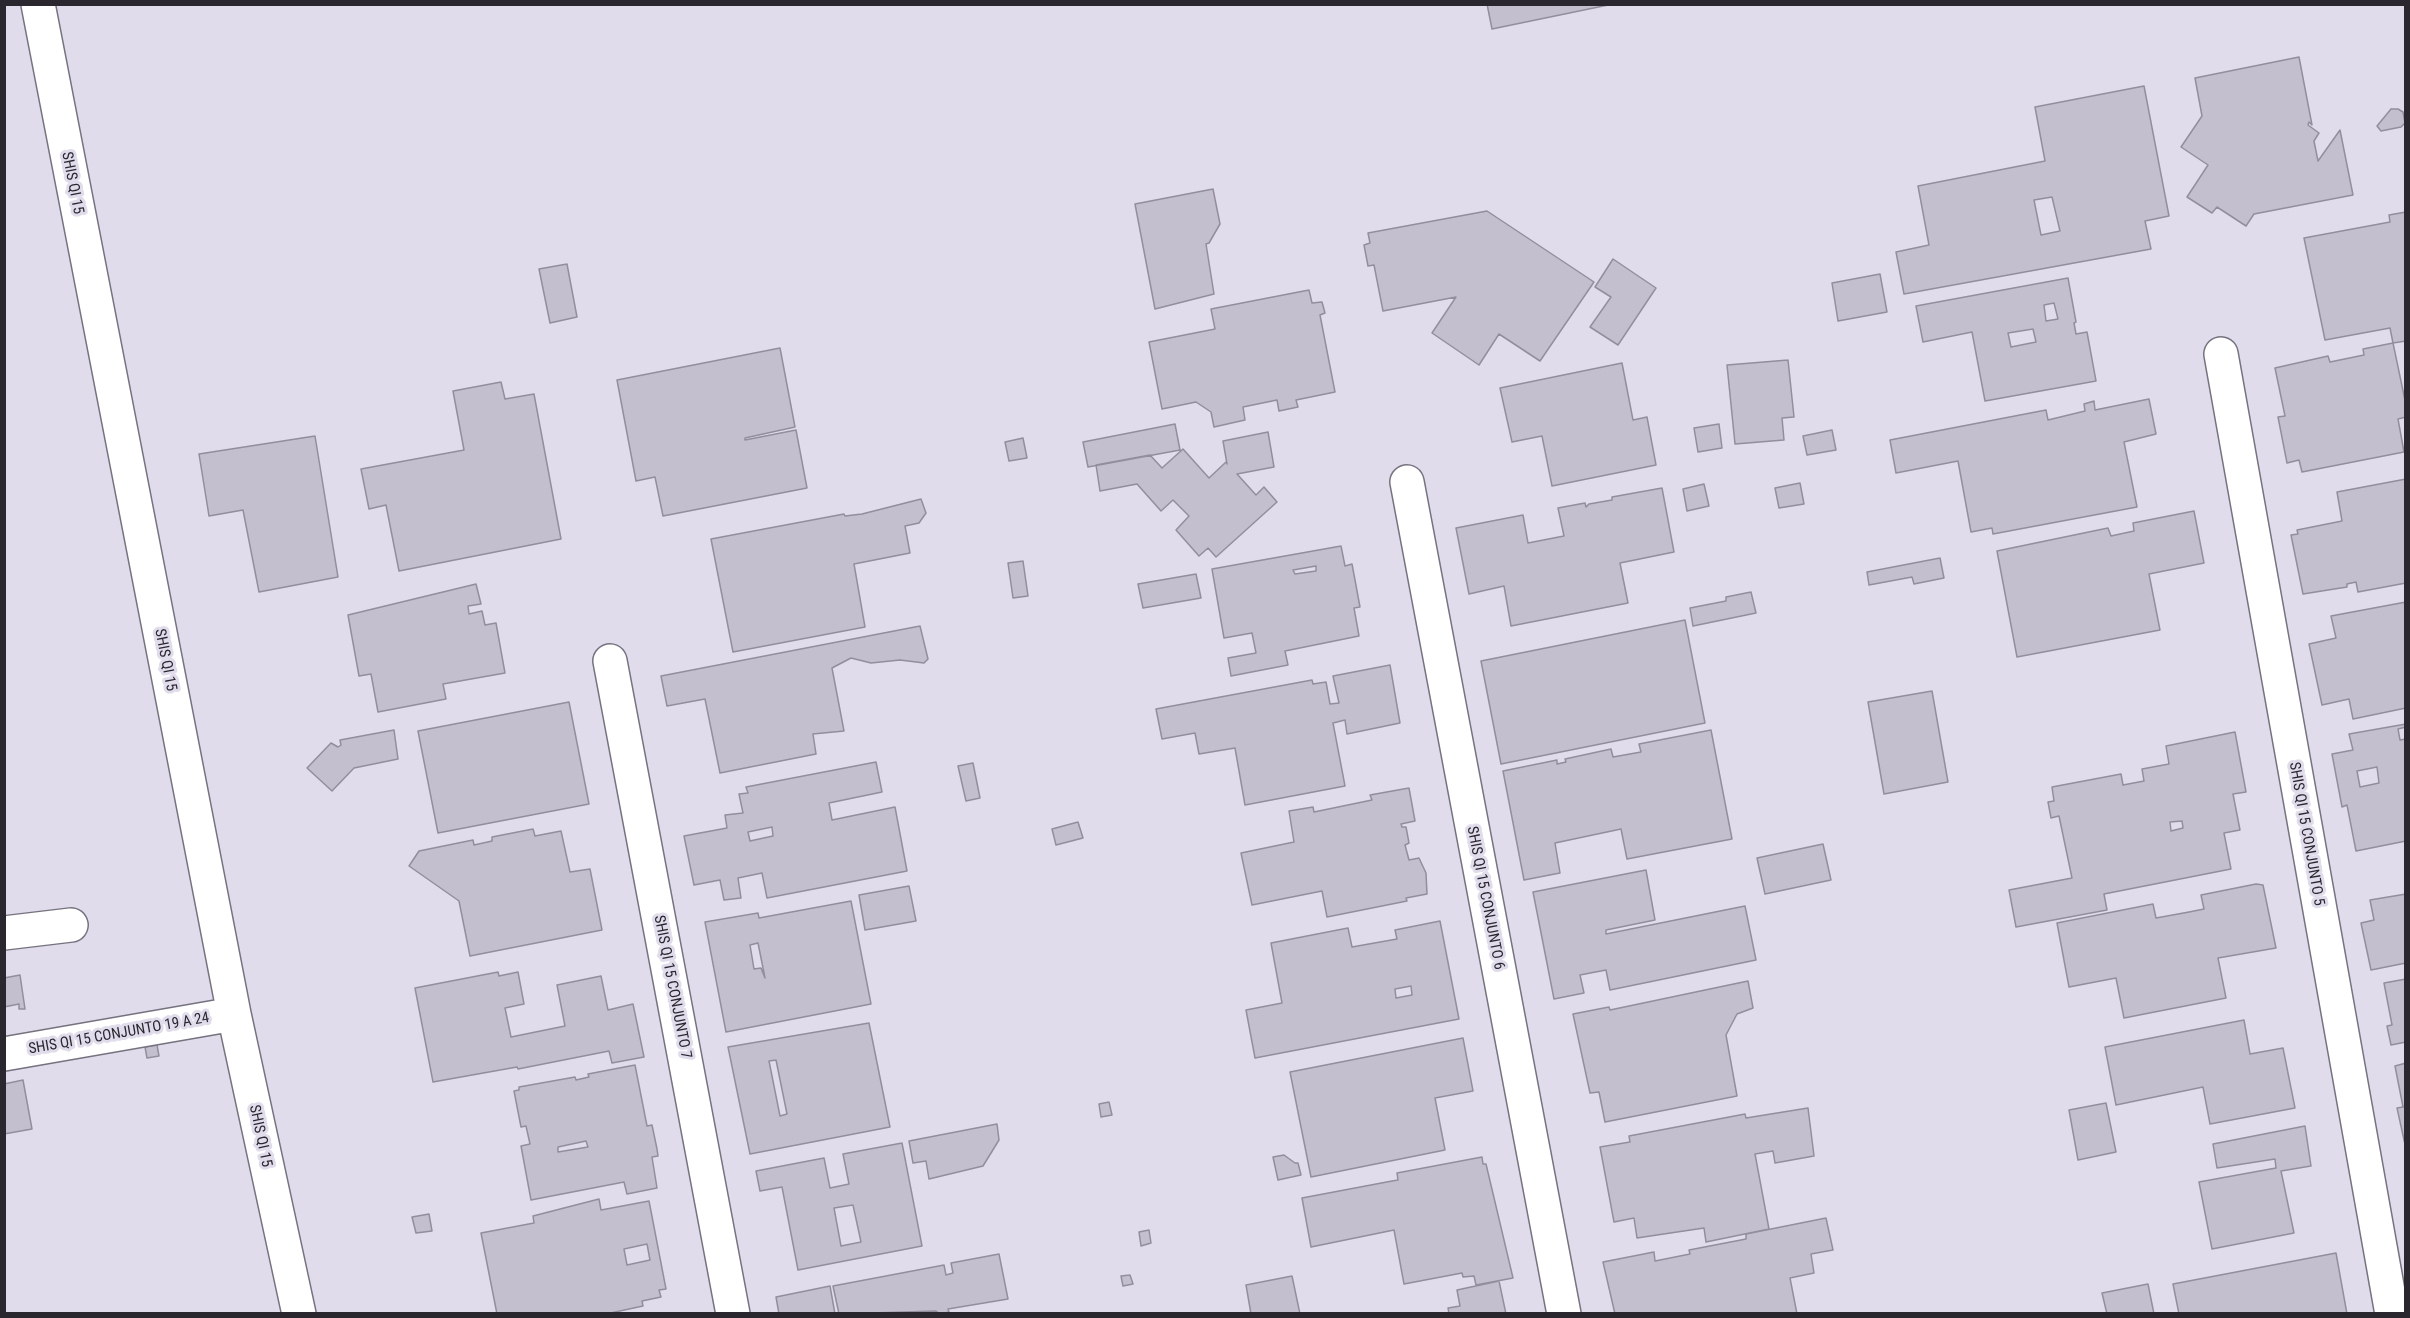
<!DOCTYPE html>
<html>
<head>
<meta charset="utf-8">
<style>
  body { margin:0 }
  #map { position:relative; width:2410px; height:1318px; overflow:hidden; background:#e1dcec; font-family:"Roboto Condensed",sans-serif }
  canvas { display:block }
  .frame { position:absolute; inset:0; border:6px solid #2a282e; pointer-events:none }
</style>
</head>
<body>
<div id="map">
<canvas width="2410" height="1318"></canvas>
<div class="frame"></div>
</div>
<script>
const context = document.querySelector('canvas').getContext('2d');
context.lineJoin = 'round';
function fill(path, color) {
  context.fillStyle = color;
  context.fill(path, 'evenodd');
}
function shape(rows) {
  const path = new Path2D();
  for (const r of rows) {
    path.moveTo(r[0], r[1]);
    for (let i = 2; i < r.length; i += 2) path.lineTo(r[i], r[i + 1]);
  }
  return path;
}
function strokePath(path, color, width, dash) {
  context.strokeStyle = color;
  context.lineWidth = width;
  context.lineCap = dash ? 'butt' : 'round';
  context.setLineDash(dash || []);
  context.stroke(path);
}
function write(font, color, halo, rows, align = 'center') {
  context.font = font + ' "Roboto Condensed",sans-serif';
  context.lineWidth = 6;
  context.setLineDash([]);
  context.textBaseline = 'middle';
  context.strokeStyle = halo;
  context.fillStyle = color;
  for (const [text, x, y, turn = 0] of rows) {
    context.save();
    context.translate(x, y);
    context.rotate((+turn || 0) * Math.PI / 180);
    context.textAlign = isNaN(turn) ? turn : align;
    if (halo) context.strokeText(text, 0, 0);
    context.fillText(text, 0, 0);
    context.restore();
  }
}
const building = shape([
  [1487,4,1613,4,1492,29,1487,4],
  [2299,57,2312,125,2309,122,2308,125,2319,133,2314,141,2318,161,2340,130,2353,195,2254,214,2246,226,2217,207,2212,213,2187,197,2208,165,2181,147,2202,116,2195,78,2299,57],
  [2144,86,2169,216,2145,221,2151,249,1904,294,1896,252,1929,245,1918,186,2045,161,2035,107,2144,86],
  [2052,197,2060,231,2041,235,2034,200,2052,197],
  [2391,109,2398,109,2403,112,2405,123,2401,127,2381,131,2377,126,2391,109],
  [1213,189,1220,224,1209,243,1206,244,1214,294,1155,309,1135,204,1213,189],
  [1487,211,1594,282,1540,361,1499,334,1479,365,1432,333,1456,297,1383,311,1374,265,1368,266,1364,245,1370,243,1368,233,1487,211],
  [2406,212,2406,341,2393,343,2390,328,2325,340,2304,238,2390,222,2389,215,2406,212],
  [1613,259,1656,288,1618,345,1590,327,1611,297,1595,287,1613,259],
  [567,264,577,317,550,323,539,269,567,264],
  [1880,274,1887,312,1838,321,1832,283,1880,274],
  [2068,278,2076,322,2074,323,2076,334,2087,332,2096,381,1985,401,1972,332,1923,342,1916,306,2068,278],
  [2054,303,2058,319,2046,321,2044,305,2054,303],
  [2033,329,2036,342,2011,347,2008,333,2033,329],
  [1309,290,1312,303,1322,302,1325,313,1320,315,1335,392,1296,400,1298,407,1279,411,1277,400,1243,407,1245,420,1214,427,1211,412,1196,402,1162,409,1149,342,1215,329,1211,309,1309,290],
  [2393,343,2406,405,2406,417,2398,419,2404,452,2302,472,2299,460,2287,463,2278,417,2285,416,2275,368,2328,356,2330,362,2364,355,2363,349,2393,343],
  [780,348,795,427,745,438,745,440,796,430,807,488,663,516,655,477,636,481,617,380,780,348],
  [1788,360,1794,417,1782,418,1784,440,1735,444,1727,365,1788,360],
  [1622,363,1633,420,1647,417,1656,465,1552,486,1542,436,1512,442,1500,388,1622,363],
  [501,382,505,399,534,394,561,539,399,571,386,505,369,509,361,469,464,450,453,391,501,382],
  [2149,399,2156,434,2124,442,2137,507,1993,534,1992,528,1971,532,1958,461,1896,473,1890,440,2046,410,2048,420,2085,411,2084,404,2094,401,2095,410,2149,399],
  [1175,424,1180,450,1088,467,1083,442,1175,424],
  [1719,424,1722,448,1698,452,1694,428,1719,424],
  [1832,430,1836,450,1807,455,1803,436,1832,430],
  [1268,432,1274,467,1237,474,1256,495,1264,487,1277,502,1216,557,1208,548,1199,556,1176,530,1189,516,1173,500,1161,511,1137,484,1100,491,1096,465,1150,455,1162,468,1183,449,1209,478,1226,462,1227,464,1223,441,1268,432],
  [315,436,338,577,259,592,243,510,209,516,199,454,315,436],
  [1023,438,1027,458,1009,461,1005,442,1023,438],
  [2406,479,2406,583,2358,592,2356,582,2347,584,2347,587,2303,594,2291,535,2298,534,2297,530,2342,521,2337,492,2406,479],
  [1800,483,1804,504,1779,508,1775,488,1800,483],
  [1704,484,1709,506,1687,511,1683,489,1704,484],
  [1662,488,1674,552,1620,563,1628,603,1511,626,1504,586,1469,594,1456,528,1523,515,1528,543,1564,536,1558,508,1585,503,1586,507,1589,504,1612,500,1612,497,1662,488],
  [921,499,926,513,919,523,905,526,910,553,854,564,865,627,733,652,711,539,844,514,845,516,862,514,921,499],
  [2194,511,2204,563,2149,574,2160,630,2017,657,1997,551,2108,528,2111,536,2134,531,2133,523,2194,511],
  [1341,546,1345,566,1352,564,1360,607,1354,608,1359,636,1285,651,1288,665,1231,676,1228,658,1256,653,1252,633,1224,638,1212,569,1341,546],
  [1316,566,1316,571,1295,574,1293,570,1316,566],
  [1940,558,1944,578,1914,584,1912,577,1869,585,1867,572,1940,558],
  [1023,561,1028,596,1013,598,1008,563,1023,561],
  [1196,574,1201,598,1143,608,1138,584,1196,574],
  [476,584,481,604,468,606,469,614,482,611,485,625,496,623,505,673,443,684,446,699,378,712,371,674,359,676,348,615,476,584],
  [1751,592,1756,613,1693,626,1690,608,1726,601,1726,597,1751,592],
  [2406,602,2406,708,2353,719,2349,699,2322,705,2309,644,2336,638,2331,616,2406,602],
  [1685,620,1705,723,1501,764,1481,661,1685,620],
  [920,626,928,659,924,663,900,660,871,663,851,658,832,668,844,731,813,734,816,754,720,773,705,699,667,706,661,676,920,626],
  [1390,665,1400,723,1347,734,1345,720,1333,723,1345,786,1245,805,1235,748,1199,754,1195,733,1162,739,1156,709,1312,680,1313,684,1326,682,1330,704,1339,703,1333,676,1390,665],
  [1932,691,1948,782,1884,794,1868,702,1932,691],
  [569,702,589,804,438,833,418,731,569,702],
  [2406,724,2406,727,2398,729,2400,740,2406,739,2406,841,2356,851,2347,805,2342,807,2332,754,2353,750,2349,734,2406,724],
  [2377,767,2379,783,2360,787,2357,771,2377,767],
  [394,730,398,759,354,768,332,791,307,768,331,743,338,747,341,745,340,740,394,730],
  [1711,730,1732,839,1627,859,1621,829,1555,843,1560,873,1524,880,1503,771,1557,760,1557,764,1566,762,1565,759,1611,749,1613,757,1641,752,1639,744,1711,730],
  [2235,732,2246,792,2233,794,2240,830,2224,833,2231,869,2104,894,2107,910,2016,927,2009,890,2072,878,2059,816,2051,818,2048,802,2054,801,2052,787,2121,774,2123,785,2144,781,2142,769,2169,764,2166,746,2235,732],
  [2182,821,2183,828,2171,831,2170,822,2182,821],
  [876,762,882,792,829,803,832,820,895,807,907,871,767,898,762,873,738,878,741,898,724,900,720,880,694,885,684,836,727,828,725,815,743,813,739,794,748,793,746,787,876,762],
  [772,827,773,836,750,841,748,832,772,827],
  [973,763,980,798,966,801,958,766,973,763],
  [1409,788,1415,821,1401,824,1402,827,1406,827,1409,843,1405,845,1409,860,1419,858,1426,873,1427,894,1406,898,1407,901,1327,917,1322,891,1252,905,1241,853,1294,842,1289,811,1313,807,1314,812,1372,800,1370,795,1409,788],
  [1078,822,1083,838,1056,845,1052,829,1078,822],
  [533,829,535,836,561,831,570,872,590,869,602,930,470,956,459,901,409,866,419,851,473,840,474,845,492,841,492,837,533,829],
  [1823,844,1831,880,1765,894,1757,858,1823,844],
  [1646,870,1655,920,1606,930,1606,934,1745,906,1756,960,1610,990,1606,970,1580,975,1584,993,1554,999,1533,892,1646,870],
  [2256,884,2263,885,2276,948,2218,958,2226,998,2124,1018,2116,978,2069,987,2057,923,2153,904,2156,918,2189,912,2204,909,2201,895,2256,884],
  [909,886,916,921,865,930,859,895,909,886],
  [2406,894,2406,963,2371,970,2361,923,2374,920,2370,900,2406,894],
  [851,901,871,1004,726,1032,705,922,758,913,759,918,851,901],
  [758,943,765,978,761,968,754,969,750,945,758,943],
  [1440,921,1459,1019,1255,1058,1246,1010,1282,1003,1271,943,1348,928,1352,947,1397,939,1395,930,1440,921],
  [1411,986,1412,995,1396,998,1395,989,1411,986],
  [498,972,499,976,518,972,524,1004,505,1008,511,1037,565,1026,557,985,601,976,608,1010,633,1004,644,1057,612,1063,609,1051,518,1069,517,1067,433,1082,415,988,498,972],
  [20,975,25,1009,19,1009,19,1004,4,1007,4,978,20,975],
  [2406,979,2406,1042,2391,1045,2387,1026,2392,1025,2384,983,2406,979],
  [1748,981,1753,1008,1737,1014,1726,1035,1737,1096,1605,1122,1599,1092,1590,1093,1573,1014,1609,1007,1610,1010,1748,981],
  [2244,1020,2250,1054,2283,1048,2295,1108,2210,1124,2203,1087,2116,1105,2105,1047,2244,1020],
  [869,1023,890,1127,750,1154,728,1047,869,1023],
  [776,1060,787,1114,780,1116,769,1061,776,1060],
  [1463,1038,1473,1091,1435,1098,1445,1150,1311,1177,1290,1072,1463,1038],
  [157,1045,159,1056,147,1058,145,1047,157,1045],
  [2406,1063,2406,1107,2403,1107,2395,1066,2406,1063],
  [635,1065,647,1126,652,1125,657,1149,658,1156,652,1157,657,1188,627,1194,624,1182,531,1200,521,1146,530,1144,526,1126,521,1127,514,1091,519,1090,519,1087,575,1077,576,1080,589,1077,588,1074,635,1065],
  [586,1141,588,1147,558,1152,558,1147,586,1141],
  [23,1080,32,1129,4,1134,4,1084,23,1080],
  [1109,1102,1112,1115,1101,1117,1099,1104,1109,1102],
  [2106,1103,2116,1152,2078,1160,2069,1110,2106,1103],
  [2403,1107,2406,1107,2406,1149,2397,1108,2403,1107],
  [1808,1108,1814,1156,1775,1163,1773,1151,1755,1154,1769,1229,1706,1242,1704,1228,1637,1238,1634,1218,1614,1222,1600,1147,1630,1142,1629,1136,1745,1114,1746,1118,1808,1108],
  [997,1124,999,1140,983,1166,929,1179,926,1161,913,1163,909,1141,997,1124],
  [2305,1126,2311,1166,2281,1171,2294,1233,2212,1249,2199,1182,2276,1168,2275,1159,2217,1168,2213,1144,2305,1126],
  [902,1143,922,1246,798,1270,782,1187,760,1191,756,1171,824,1158,830,1188,849,1184,843,1154,902,1143],
  [853,1205,861,1242,841,1246,834,1208,853,1205],
  [1284,1155,1295,1163,1298,1163,1301,1175,1278,1180,1273,1157,1284,1155],
  [1482,1157,1483,1164,1486,1164,1513,1278,1476,1285,1474,1276,1463,1277,1462,1273,1404,1284,1394,1230,1311,1247,1302,1198,1392,1181,1398,1180,1397,1173,1482,1157],
  [599,1199,601,1210,649,1201,666,1289,659,1290,661,1297,642,1301,643,1306,606,1314,497,1314,481,1233,534,1223,533,1216,599,1199],
  [647,1244,650,1260,627,1265,624,1249,647,1244],
  [429,1214,432,1231,416,1233,412,1217,429,1214],
  [1826,1218,1833,1250,1811,1254,1814,1273,1790,1278,1797,1314,1615,1314,1603,1262,1654,1252,1655,1261,1690,1254,1689,1250,1746,1239,1746,1234,1826,1218],
  [1149,1230,1151,1243,1141,1246,1139,1232,1149,1230],
  [2336,1253,2347,1314,2179,1314,2173,1284,2336,1253],
  [999,1254,1008,1299,948,1309,949,1312,940,1314,936,1311,839,1314,833,1286,944,1265,946,1275,953,1273,951,1263,999,1254],
  [1130,1275,1133,1284,1123,1286,1121,1276,1130,1275],
  [1292,1276,1300,1314,1251,1314,1246,1285,1292,1276],
  [1499,1281,1506,1314,1449,1314,1448,1308,1460,1306,1457,1290,1499,1281],
  [2148,1284,2154,1314,2107,1314,2102,1293,2148,1284],
  [830,1286,835,1314,779,1314,776,1297,830,1286]
]);
fill(building, '#c3bfce');
strokePath(building, '#938e9d', 1.5);
const minor = shape([
  [38,4,234,1014,299,1314],
  [2221,354,2392,1314],
  [1407,482,1564,1314],
  [610,661,733,1314],
  [4,933,71,925],
  [4,1054,234,1014]
]);
strokePath(minor, '#777280', 36);
strokePath(minor, '#fff', 33);
write('15px', '#2a282e', '#e1dcec', [
  ["SHIS QI 15",72,183,79],
  ["SHIS QI 15",165,660,79],
  ["SHIS QI 15 CONJUNTO 5",2306,834,80],
  ["SHIS QI 15 CONJUNTO 6",1485,898,79],
  ["SHIS QI 15 CONJUNTO 7",672,987,79],
  ["SHIS QI 15 CONJUNTO 19 A 24",119,1034,-10],
  ["SHIS QI 15",260,1136,78]
]);
</script>
</body>
</html>
